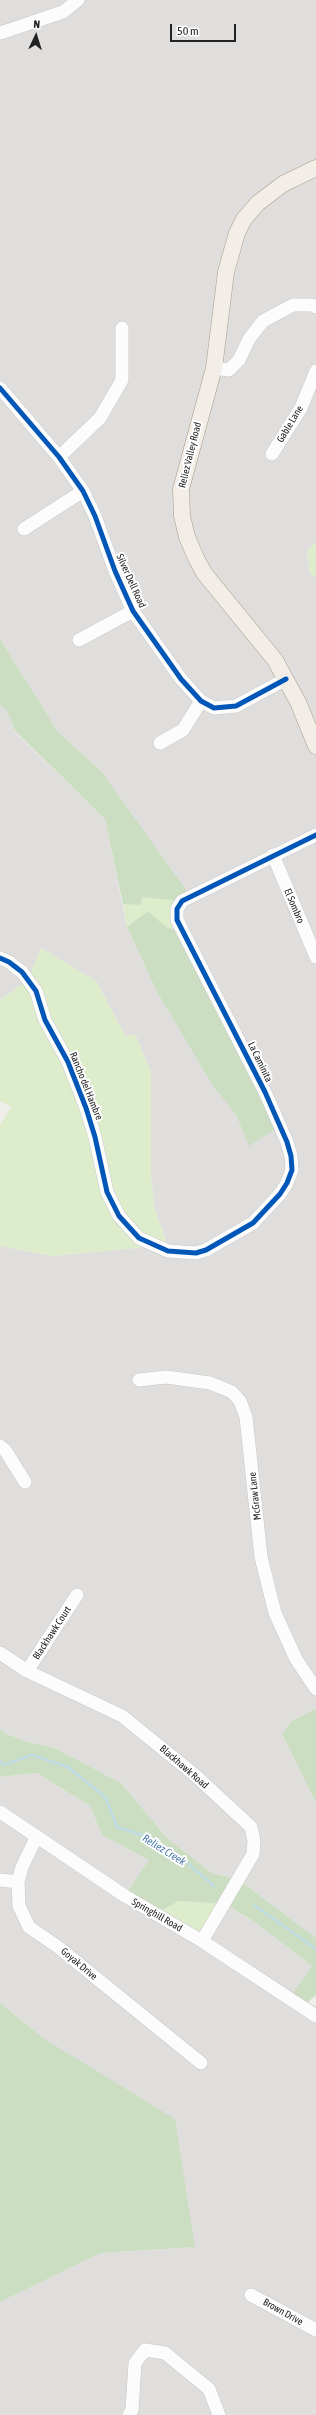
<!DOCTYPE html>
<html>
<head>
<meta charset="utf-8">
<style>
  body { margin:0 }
  #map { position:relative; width:316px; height:2415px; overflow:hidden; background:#f0eeeb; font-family:"Asap Condensed",sans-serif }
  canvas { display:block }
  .north { position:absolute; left:16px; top:16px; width:40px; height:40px; -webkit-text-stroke:3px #fff; paint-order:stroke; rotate:4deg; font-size:11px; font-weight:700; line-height:16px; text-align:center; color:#222 }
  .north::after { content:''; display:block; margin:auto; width:14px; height:18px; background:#222; clip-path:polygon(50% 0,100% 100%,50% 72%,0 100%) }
  .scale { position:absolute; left:170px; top:24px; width:66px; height:18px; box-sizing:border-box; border:2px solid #222; border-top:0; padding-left:5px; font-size:12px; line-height:14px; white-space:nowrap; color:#222; -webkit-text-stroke:3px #fff; paint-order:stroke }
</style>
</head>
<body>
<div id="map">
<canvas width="316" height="2415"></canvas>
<div class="north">N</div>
<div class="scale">50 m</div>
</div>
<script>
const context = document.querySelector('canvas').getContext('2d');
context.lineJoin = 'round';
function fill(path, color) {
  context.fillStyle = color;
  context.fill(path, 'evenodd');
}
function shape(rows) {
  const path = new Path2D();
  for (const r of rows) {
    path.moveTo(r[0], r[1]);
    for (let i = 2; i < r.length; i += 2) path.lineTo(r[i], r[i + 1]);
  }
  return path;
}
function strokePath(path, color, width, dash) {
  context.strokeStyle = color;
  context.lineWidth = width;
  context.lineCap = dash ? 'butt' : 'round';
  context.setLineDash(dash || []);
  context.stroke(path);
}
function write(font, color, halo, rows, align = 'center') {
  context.font = font + ' "Asap Condensed",sans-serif';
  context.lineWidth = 4;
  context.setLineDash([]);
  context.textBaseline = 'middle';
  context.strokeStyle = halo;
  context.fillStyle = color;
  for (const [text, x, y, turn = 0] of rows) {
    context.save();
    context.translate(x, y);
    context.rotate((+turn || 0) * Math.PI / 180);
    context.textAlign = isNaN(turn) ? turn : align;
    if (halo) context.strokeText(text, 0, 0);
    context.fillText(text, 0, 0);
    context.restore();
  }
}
fill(shape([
  [0,0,316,0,316,542,307,551,310,574,316,577,316,1709,293,1720,282,1734,316,1803,316,1938,239,1880,212,1873,167,1838,121,1783,55,1748,28,1742,4,1733,0,1728,0,1246,52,1256,146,1247,166,1241,155,1210,151,1179,151,1072,135,1034,126,1037,96,981,41,948,28,980,0,1000,0,705,6,709,15,732,105,819,127,927,157,992,211,1083,236,1115,249,1145,101,771,58,732,0,639],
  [37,1773,90,1806,102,1835,149,1860,154,1914,224,1904,255,1922,312,1966,289,1998,316,2016,316,2415,0,2415,0,2302,101,2253,194,2247,46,2040,0,2003,0,1777]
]), '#dfdedc');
fill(shape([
  [316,542,316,577,310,574,307,551],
  [142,897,182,901,184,933,166,927,148,911,127,927,123,904,141,905],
  [41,948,96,981,126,1037,135,1034,151,1072,151,1179,155,1210,166,1241,146,1247,52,1256,0,1246,0,1125,11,1107,0,1101,0,1000,28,980],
  [179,1901,224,1904,202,1941,154,1914]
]), '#ddeccb');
fill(shape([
  [0,639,58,732,101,771,191,897,182,901,142,897,141,905,123,904,105,819,15,731,6,709,0,705],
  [148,911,166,927,184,933,280,1126,249,1146,236,1115,211,1083,157,992,127,927],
  [316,1709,316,1803,282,1734,293,1720],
  [0,1728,4,1733,28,1742,55,1748,121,1783,167,1838,212,1873,239,1880,316,1938,316,1995,302,2007,289,1998,312,1966,255,1922,225,1904,179,1901,154,1914,125,1896,149,1860,102,1835,90,1806,37,1773,0,1777],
  [0,2003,46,2040,175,2119,195,2247,101,2253,0,2302]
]), '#cbdec1');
strokePath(shape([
  [0,1761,3,1765,32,1755,68,1767,106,1798,117,1827,148,1837,178,1855,214,1886],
  [254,1905,316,1949]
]), '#bfdbe3', 2.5);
const minor = shape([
  [0,33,63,12,78,0],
  [214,368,229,370,239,360,249,339,263,321,293,305,312,305,316,307],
  [0,388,59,457,83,491,95,516,115,571,133,611,181,679,201,701,214,708,236,706,286,679],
  [272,454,301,408,316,371],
  [59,457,100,418,122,380,122,328],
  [24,529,83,491],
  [79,640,133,611],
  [160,743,183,730,201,701],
  [273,855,316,957],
  [0,958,9,962,22,972,36,991,45,1020,68,1062,86,1108,95,1137,107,1192,119,1216,139,1238,168,1251,196,1253,206,1250,253,1223,280,1194,287,1183,292,1170,291,1156,287,1142,265,1092,177,920,177,909,182,901,316,835],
  [139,1380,166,1377,210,1383,232,1392,240,1401,246,1417,261,1557,275,1613,296,1659,316,1689],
  [0,1446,5,1450,25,1482],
  [0,1653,27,1671,122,1716,195,1775,251,1827,254,1841,253,1854,202,1941],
  [27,1671,77,1595],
  [0,1812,125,1896,202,1941,316,2016],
  [36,1838,22,1867,18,1882,19,1906,29,1927,58,1947,201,2063],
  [0,1880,18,1882],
  [251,2295,316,2330],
  [129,2415,132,2410,135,2363,145,2350,165,2353,209,2389,219,2415]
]);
const major = shape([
  [316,168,283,184,258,203,244,219,237,233,226,272,214,368,181,489,182,516,187,537,196,558,204,573,275,660,298,702,316,746]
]);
strokePath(minor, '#c9c8c7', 14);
strokePath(major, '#a79c86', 17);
strokePath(minor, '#fdfcfc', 13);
strokePath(major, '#f3ede7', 16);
strokePath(shape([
  [0,388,59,457,83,491,95,516,115,571,133,611,181,679,201,701,214,708,236,706,286,679],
  [0,958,9,962,22,972,36,991,45,1020,68,1062,86,1108,95,1137,107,1192,119,1216,139,1238,168,1251,196,1253,206,1250,253,1223,280,1194,287,1183,292,1170,291,1156,287,1142,265,1092,177,920,177,909,182,901,316,835]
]), '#0057b8', 5);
write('10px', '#222', '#fff', [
  ["Gable Lane",290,424,-59],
  ["Reliez Valley Road",190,455,-76],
  ["Silver Dell Road",131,581,66],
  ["El Sombro",294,906,67],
  ["La Caminita",260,1062,64],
  ["Rancho del Hambre",86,1086,68],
  ["McGraw Lane",255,1496,-96],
  ["Blackhawk Court",52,1633,-57],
  ["Blackhawk Road",184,1767,41],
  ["Springhill Road",157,1915,30],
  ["Goyak Drive",79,1964,40],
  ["Brown Drive",283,2312,29]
]);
write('italic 11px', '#4a7aab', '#fff', [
  ["Reliez Creek",164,1850,32]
]);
</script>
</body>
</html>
